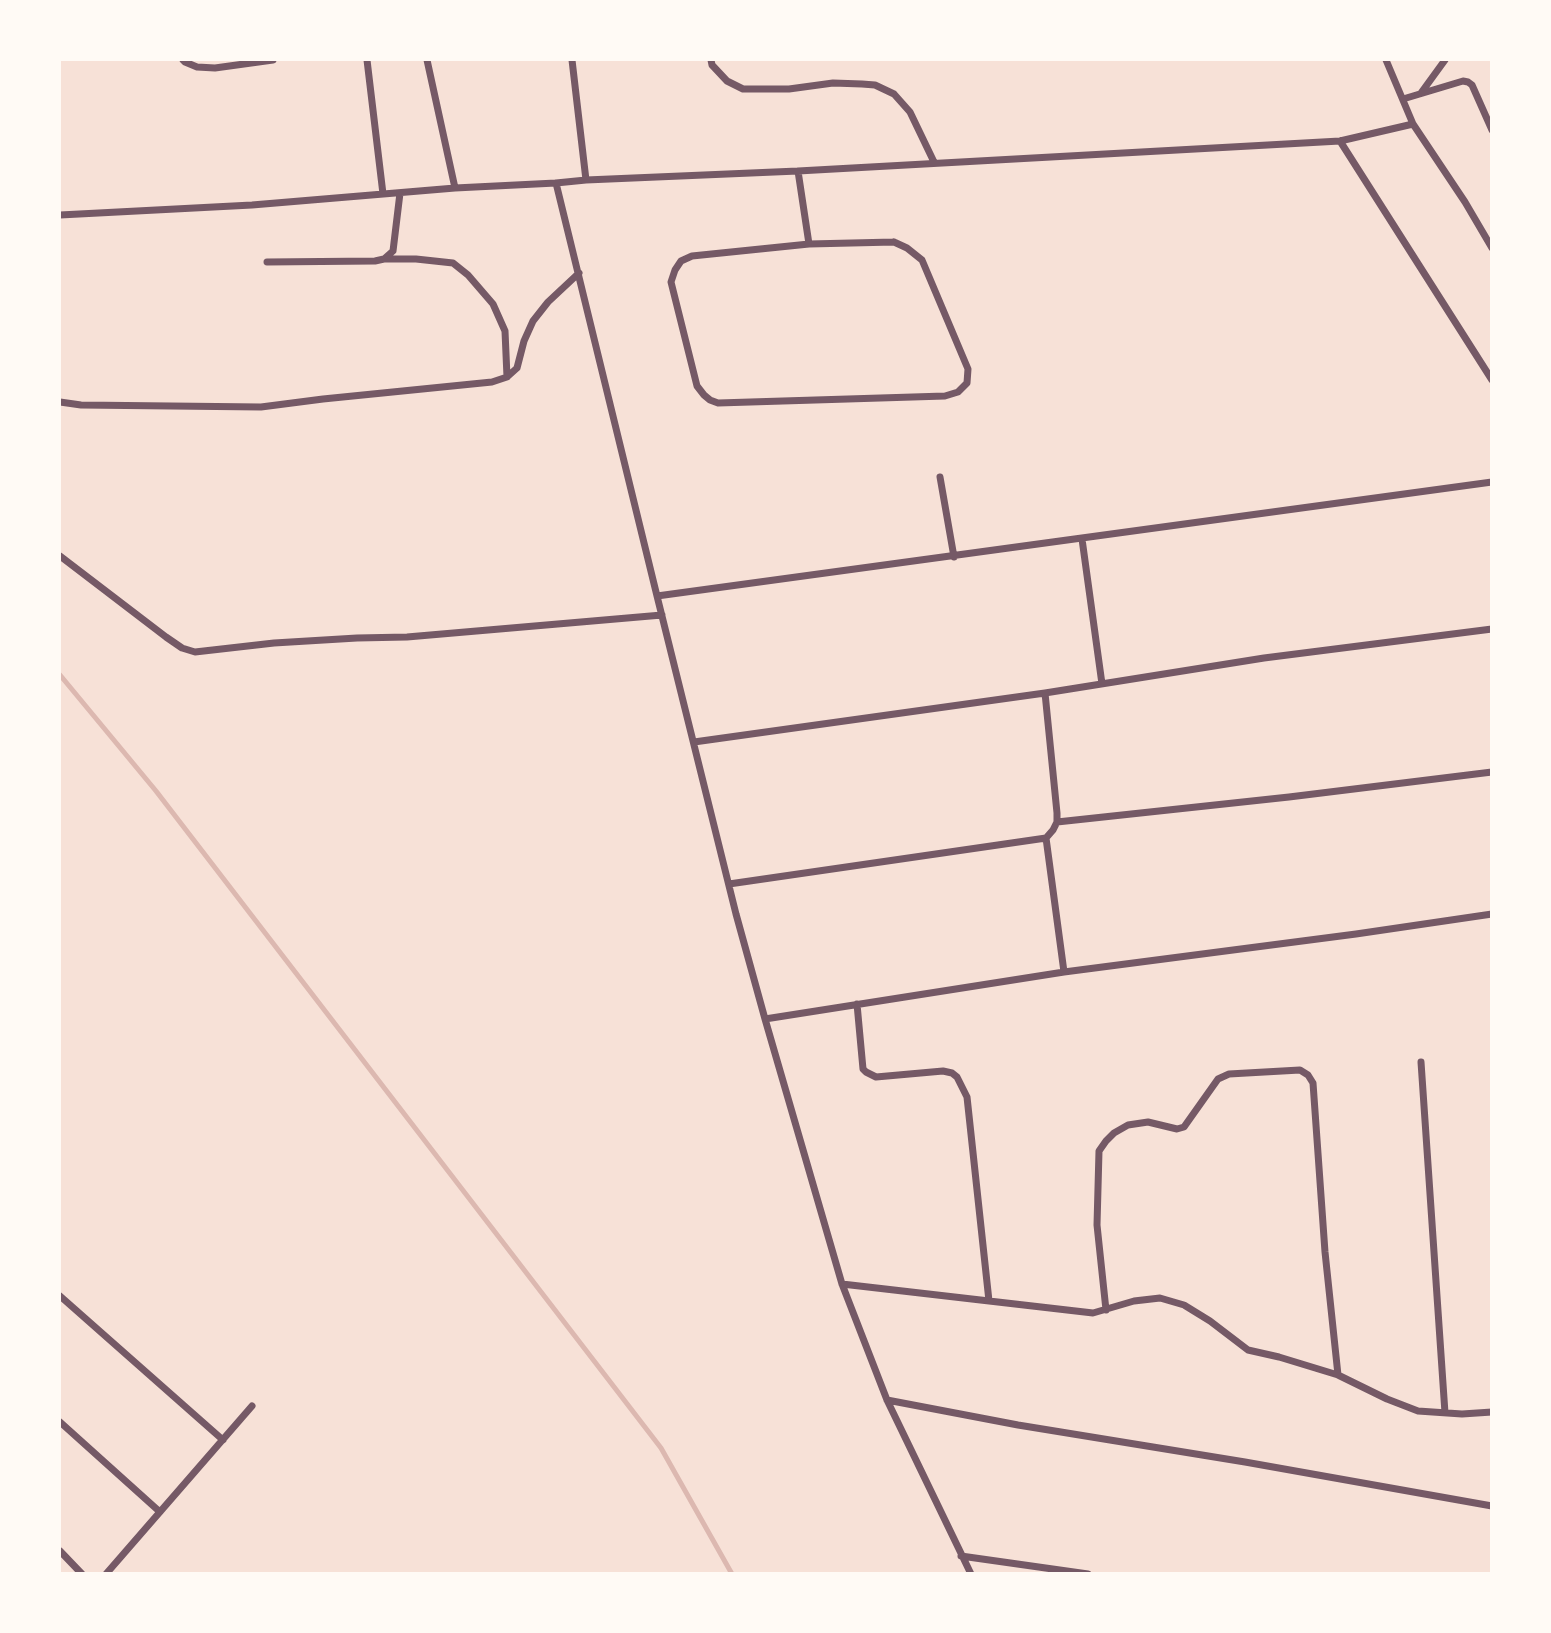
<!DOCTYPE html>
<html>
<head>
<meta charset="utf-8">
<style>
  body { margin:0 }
  #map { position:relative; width:1551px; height:1633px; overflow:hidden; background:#f7e1d7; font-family:"Noto Sans",sans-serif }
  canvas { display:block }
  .frame { position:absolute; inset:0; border:61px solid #fffaf5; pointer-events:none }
</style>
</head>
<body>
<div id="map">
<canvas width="1551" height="1633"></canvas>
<div class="frame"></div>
</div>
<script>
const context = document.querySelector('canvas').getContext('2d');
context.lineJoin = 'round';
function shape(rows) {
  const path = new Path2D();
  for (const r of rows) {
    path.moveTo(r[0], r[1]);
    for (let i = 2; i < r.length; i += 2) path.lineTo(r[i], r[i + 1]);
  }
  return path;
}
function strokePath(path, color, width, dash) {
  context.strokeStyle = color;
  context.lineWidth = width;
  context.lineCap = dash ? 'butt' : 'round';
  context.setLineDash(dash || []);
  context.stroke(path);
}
strokePath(shape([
  [60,675,156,791,661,1448,732,1574]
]), '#dcb8b0', 5);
strokePath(shape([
  [183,60,185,62,197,67,215,68,273,60],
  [367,60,383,194],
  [427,60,455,188],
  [572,60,586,180],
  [711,60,712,65,727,81,743,89,789,89,833,83,862,84,875,85,894,94,910,112,934,162],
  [1386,60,1413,124,1465,202,1492,248],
  [1421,93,1445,60],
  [1403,99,1463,81,1468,82,1472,85,1492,130],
  [1340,141,1492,380],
  [798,171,809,244],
  [556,183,657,596,736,914,765,1019,842,1284,887,1400,971,1574],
  [60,215,252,205,455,188,556,183,586,180,798,171,1340,141,1413,124],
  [894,242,907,248,922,260,968,369,967,383,958,392,945,396,718,403,710,400,704,395,697,386,671,282,675,270,681,261,692,256,809,244,894,242],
  [384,259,416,259,453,263,468,275,493,304,505,331,507,377],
  [267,262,375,261,384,259,393,251,400,193],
  [60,402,81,405,261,407,323,399,492,382,507,377,517,368,524,341,533,321,548,302,579,273],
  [940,477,954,557],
  [1082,539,1102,684],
  [60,556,166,637,182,648,195,652,274,643,357,638,407,637,662,615],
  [657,596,1492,482],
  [1045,693,1057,813,1057,822,1053,830,1046,838],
  [694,742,1045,693,1264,658,1492,629],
  [1057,822,1289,797,1492,772],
  [729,884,1046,838,1064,972],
  [857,1004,863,1069,866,1072,876,1077,943,1071,952,1073,957,1077,967,1097,989,1301],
  [765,1019,1064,972,1356,934,1492,914],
  [1421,1062,1445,1413],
  [842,1284,1093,1313,1134,1301,1160,1298,1184,1305,1210,1321,1248,1350,1279,1357,1338,1375,1387,1399,1418,1411,1462,1414,1492,1412],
  [60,1296,223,1440],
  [1106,1310,1097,1225,1099,1151,1106,1141,1114,1133,1128,1125,1148,1122,1177,1129,1184,1127,1218,1079,1229,1074,1300,1070,1308,1075,1313,1083,1325,1252,1338,1375],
  [887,1400,1018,1425,1245,1462,1492,1506],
  [60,1422,160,1512],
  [60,1551,82,1574],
  [961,1556,1088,1574],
  [106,1574,252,1406]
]), '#755966', 7);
</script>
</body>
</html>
